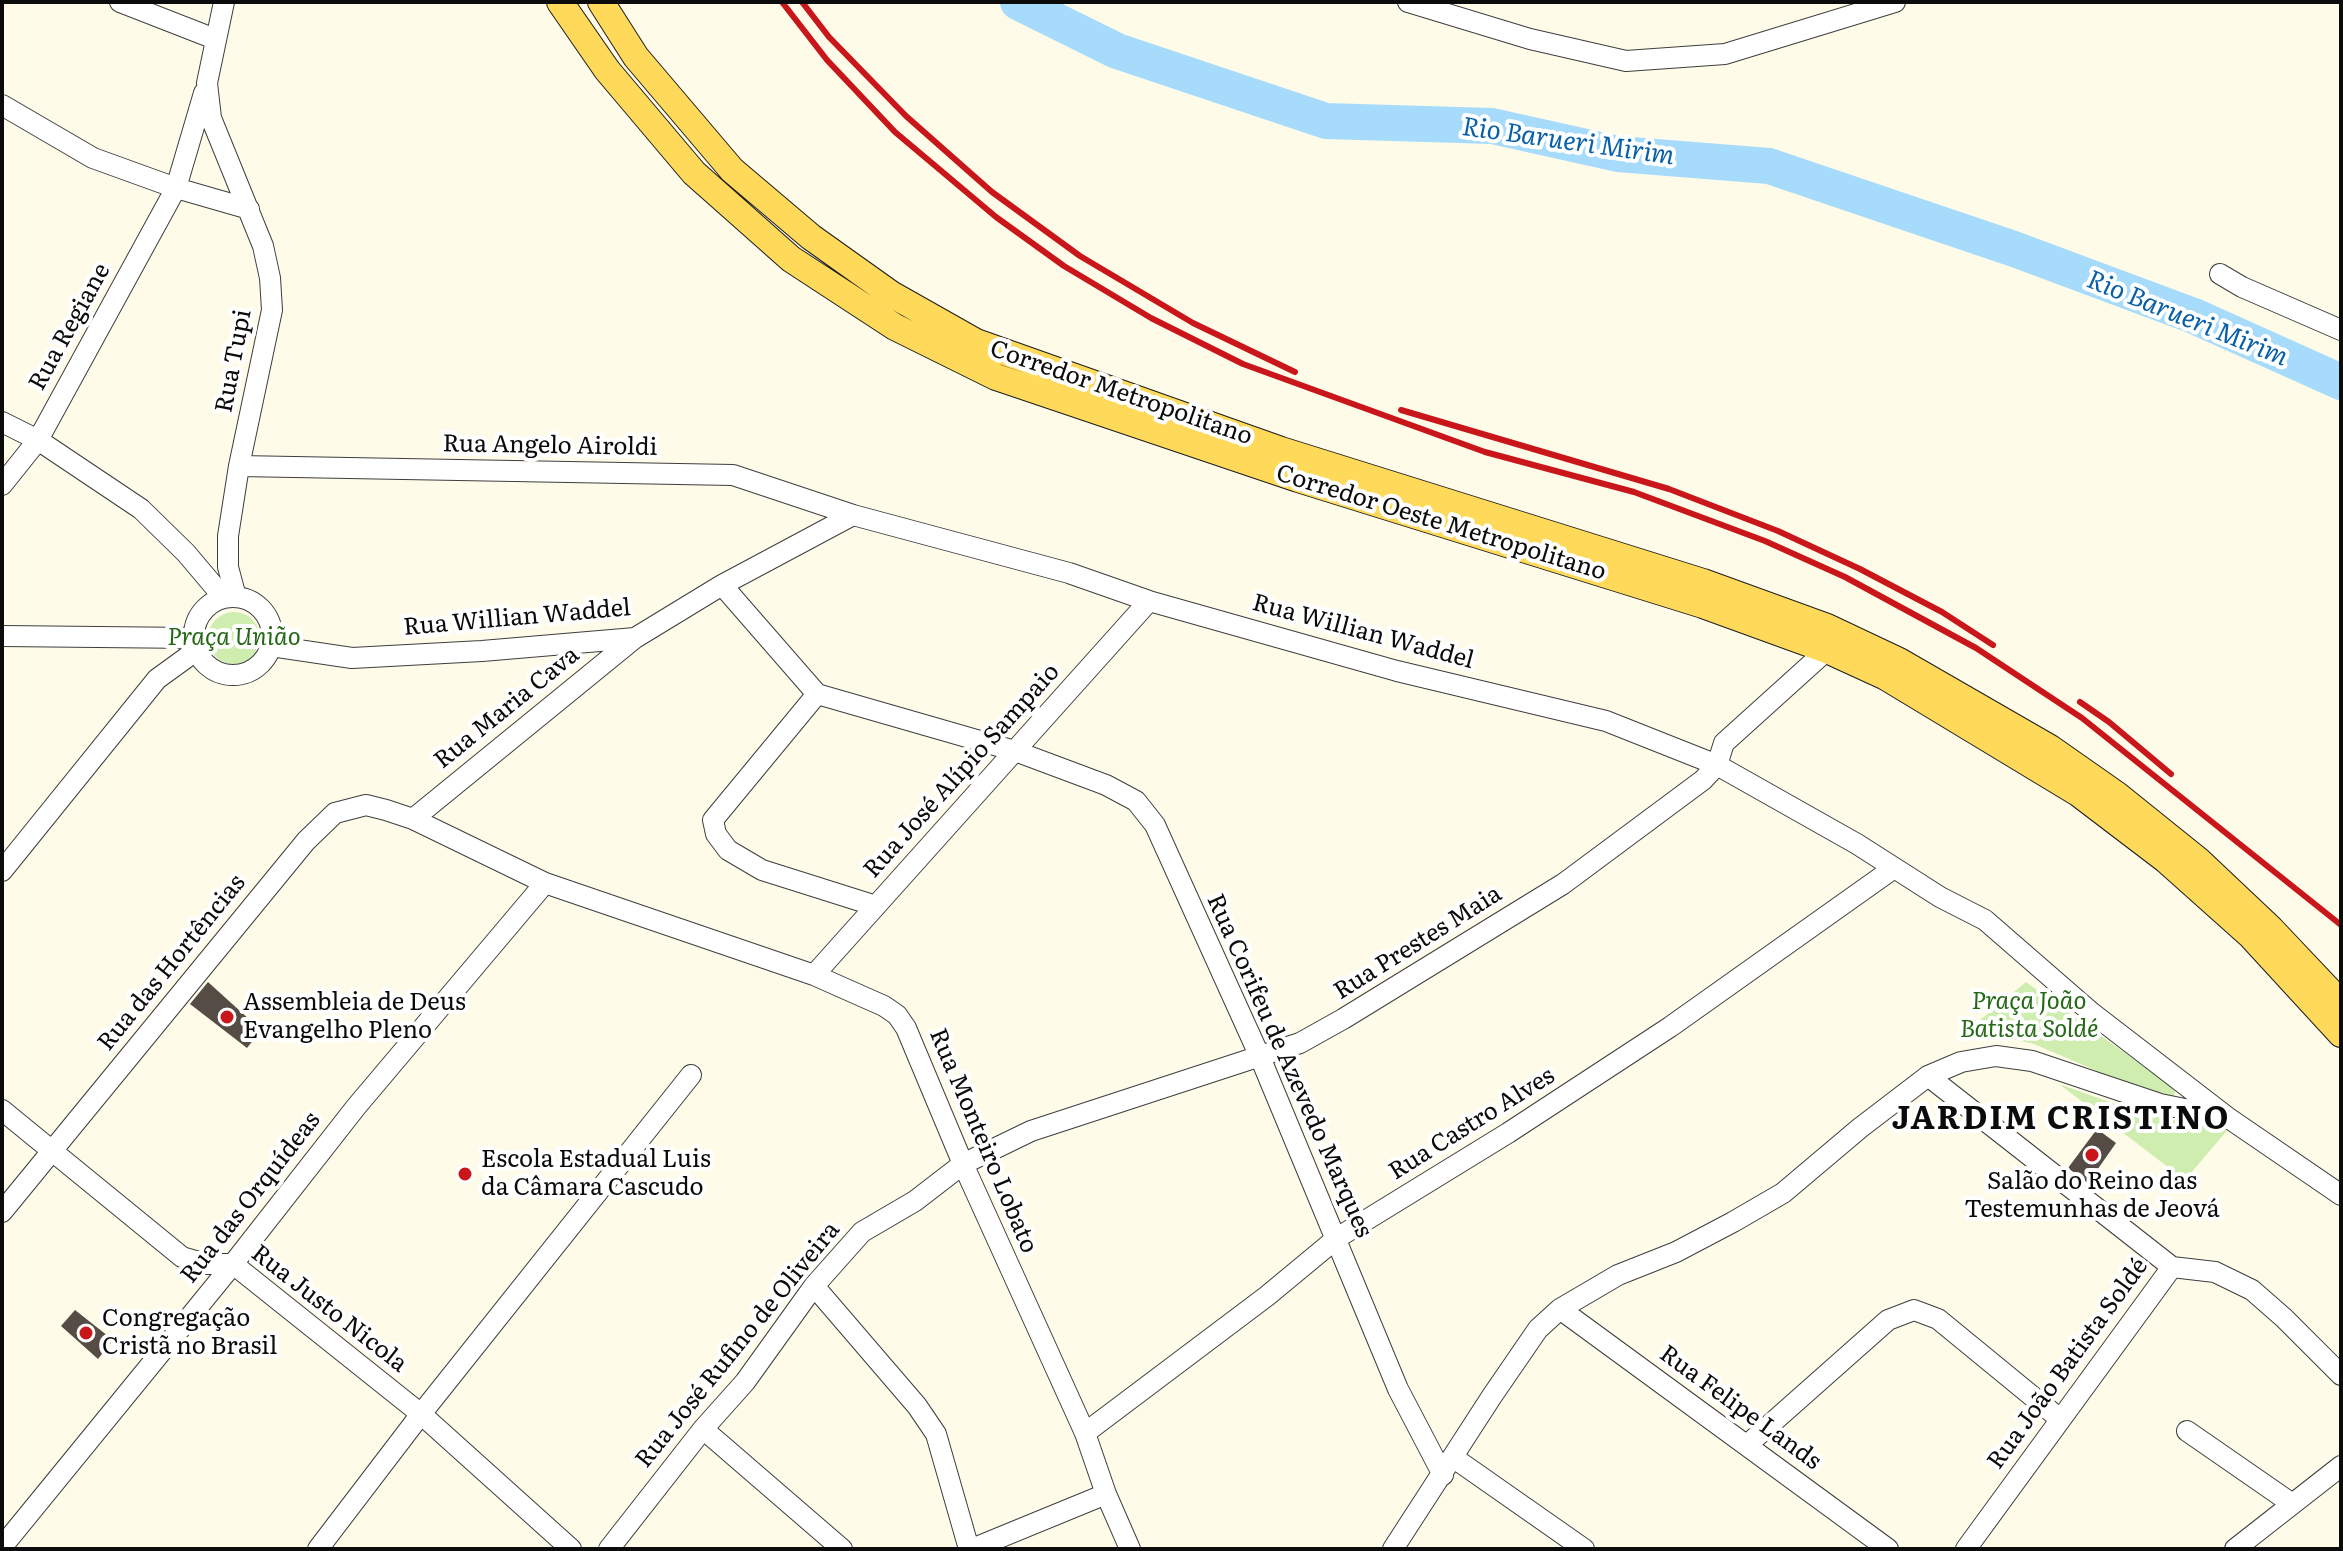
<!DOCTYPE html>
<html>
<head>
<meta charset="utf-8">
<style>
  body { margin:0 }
  #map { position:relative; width:2343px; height:1551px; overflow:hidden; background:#fffbe9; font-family:Literata,serif }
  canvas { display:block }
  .frame { position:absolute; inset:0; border:4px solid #0b0b0b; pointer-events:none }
</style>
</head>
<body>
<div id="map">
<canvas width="2343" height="1551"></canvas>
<div class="frame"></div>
</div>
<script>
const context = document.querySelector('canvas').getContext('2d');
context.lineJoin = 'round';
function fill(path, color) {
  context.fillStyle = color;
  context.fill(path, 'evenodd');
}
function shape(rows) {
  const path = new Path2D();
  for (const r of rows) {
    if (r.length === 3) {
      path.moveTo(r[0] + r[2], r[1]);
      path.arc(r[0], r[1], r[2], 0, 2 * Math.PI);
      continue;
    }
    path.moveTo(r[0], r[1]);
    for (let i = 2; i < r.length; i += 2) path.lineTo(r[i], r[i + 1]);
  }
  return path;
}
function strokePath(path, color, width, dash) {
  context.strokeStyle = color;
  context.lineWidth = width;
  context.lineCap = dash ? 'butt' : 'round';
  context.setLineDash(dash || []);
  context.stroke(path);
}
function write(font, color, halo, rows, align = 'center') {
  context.font = font + ' Literata,serif';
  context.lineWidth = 8;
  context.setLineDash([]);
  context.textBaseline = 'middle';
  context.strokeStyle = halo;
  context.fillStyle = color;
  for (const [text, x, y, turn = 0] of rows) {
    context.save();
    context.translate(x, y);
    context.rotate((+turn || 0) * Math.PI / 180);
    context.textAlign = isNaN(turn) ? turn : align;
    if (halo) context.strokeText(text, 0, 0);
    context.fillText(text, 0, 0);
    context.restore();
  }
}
fill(shape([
  [234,638,26],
  [2026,982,2175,1089,2174,1098,2165,1100,2034,1044,1969,1029],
  [2059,1084,2143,1114,2173,1120,2213,1121,2230,1127,2185,1180]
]), '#ceedaf');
strokePath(shape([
  [1018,2,1117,51,1326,121,1492,126,1618,154,1769,166,2014,249,2194,316,2341,382]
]), '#a7dbfc', 36);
fill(shape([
  [208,982,261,1030,247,1048,190,1004],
  [2097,1129,2116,1143,2088,1183,2068,1168],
  [75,1310,113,1340,98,1359,61,1326]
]), '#554c46');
const minor = shape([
  [120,2,215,39],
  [224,2,207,83,211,118,263,246,270,278,272,310,239,466,228,536,228,567,236,597],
  [1408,2,1530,39,1626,61,1725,54,1895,2],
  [2,105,93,158,176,188,249,209],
  [2220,274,2242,287,2341,330],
  [2,422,38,440,141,509,186,553,224,598],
  [239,466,733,475,853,515],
  [2,485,38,440,176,188,204,93],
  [722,585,817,694,1015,751,1106,785,1136,801,1155,825,1260,1057,1398,1389,1443,1475],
  [233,636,39],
  [2,636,194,638],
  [271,646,352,658,482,651,635,638],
  [817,694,713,820,716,834,728,850,762,870,876,906],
  [413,819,635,638,722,585,853,515,1069,573,1149,601,1397,671,1606,721,1717,765,1857,844,1940,897,1985,920,2092,1013,2227,1117,2341,1195],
  [2,871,157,679,197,650],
  [814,975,1149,601],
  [1928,1076,2172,1267,1966,1549],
  [2,1110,182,1257,206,1264,233,1264,421,1414,571,1549],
  [2,1212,306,841,335,813,366,805,386,810,413,819,545,883,814,975,884,1006,897,1015,906,1028,963,1164,1085,1433,1106,1494,1130,1549],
  [2172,1267,2215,1272,2252,1290,2284,1318,2341,1375],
  [814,1286,917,1406,936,1434,969,1549],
  [1560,1309,1888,1549],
  [703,1429,842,1549],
  [2187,1431,2291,1503],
  [1085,1433,1267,1296,1337,1238,1508,1133,1670,1027,1894,868],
  [1747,1445,1888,1320,1914,1310,1938,1319,2060,1419],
  [1454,1458,1584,1549],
  [2,1547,233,1264,356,1107,545,883],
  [318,1549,421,1414,691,1075],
  [609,1549,703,1429,745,1382,814,1286,862,1232,915,1201,963,1164,1031,1131,1300,1043,1343,1019,1563,884,1703,780,1717,765,1724,743,1827,650],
  [972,1549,1106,1494],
  [1393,1549,1492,1396,1538,1329,1560,1309,1618,1275,1676,1252,1733,1222,1783,1193,1860,1128,1928,1076,1961,1062,1996,1056,2032,1061,2160,1104,2225,1117],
  [2235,1549,2341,1466]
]);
const major = shape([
  [560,2,607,70,694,173,791,259,895,327,996,377,1298,479,1703,605,1827,650,1886,677,2078,793,2166,860,2250,935,2341,1034],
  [601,2,636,57,732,170,811,237,891,294,976,342,1281,450,1703,582,1827,627,1899,661,2050,748,2117,795,2199,861,2271,929,2341,1003]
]);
strokePath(minor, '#3e3e3e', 22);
strokePath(major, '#1c1c1c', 28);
strokePath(minor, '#fff', 20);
strokePath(major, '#ffd959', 26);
strokePath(shape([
  [782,2,827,60,895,132,996,217,1064,266,1151,318,1243,364,1485,452,1634,492,1765,541,1845,577,1976,648,2082,718,2341,925],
  [802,2,829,37,906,116,992,192,1080,256,1193,323,1295,372],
  [1401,410,1669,489,1778,531,1860,569,1942,612,1993,645],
  [2080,702,2109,722,2171,774]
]), '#c8161b', 6);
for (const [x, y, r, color] of [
  [227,1017,8,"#c8161b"],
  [2092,1155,8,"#c8161b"],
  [465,1174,8,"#c8161b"],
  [86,1333,8,"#c8161b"]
]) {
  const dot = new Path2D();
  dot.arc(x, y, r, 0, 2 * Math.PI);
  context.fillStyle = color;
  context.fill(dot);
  strokePath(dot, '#fff', 3);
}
write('24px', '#0b0b0b', '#fff', [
  ["Rua Regiane",70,327,-61],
  ["Rua Tupi",234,361,-79],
  ["Corredor Metropolitano",1121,393,19],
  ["Rua Angelo Airoldi",550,446,1],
  ["Corredor Oeste Metropolitano",1441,523,17],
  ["Rua Willian Waddel",517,618,-5],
  ["Rua Willian Waddel",1363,632,15],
  ["Rua Maria Cava",507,708,-39],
  ["Rua José Alípio Sampaio",962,771,-48],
  ["Rua Prestes Maia",1418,943,-32],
  ["Rua das Hortências",172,963,-51],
  ["Rua Corifeu de Azevedo Marques",1289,1066,66],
  ["Rua Castro Alves",1472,1124,-32],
  ["Rua Monteiro Lobato",983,1141,67],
  ["Rua das Orquídeas",251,1198,-52],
  ["Rua Justo Nicola",329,1309,38],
  ["Rua José Rufino de Oliveira",738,1345,-51],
  ["Rua João Batista Soldé",2068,1364,-54],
  ["Rua Felipe Lands",1740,1408,36]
]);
write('italic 24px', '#256816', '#fff', [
  ["Praça União",234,638],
  ["Praça João",2029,1002],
  ["Batista Soldé",2029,1030]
]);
write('24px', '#0b0b0b', '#fff', [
  ["Assembleia de Deus",243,1003],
  ["Evangelho Pleno",243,1031],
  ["Escola Estadual Luis",481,1160],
  ["da Câmara Cascudo",481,1188],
  ["Salão do Reino das",2092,1182,"center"],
  ["Testemunhas de Jeová",2092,1210,"center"],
  ["Congregação",102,1319],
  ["Cristã no Brasil",102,1347]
], 'left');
write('italic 26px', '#0960a8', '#fff', [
  ["Rio Barueri Mirim",1568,142,8],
  ["Rio Barueri Mirim",2187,319,22]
]);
context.letterSpacing = '2px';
write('bold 32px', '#0b0b0b', '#fff', [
  ["JARDIM CRISTINO",2061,1120]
]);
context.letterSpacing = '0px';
</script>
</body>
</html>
